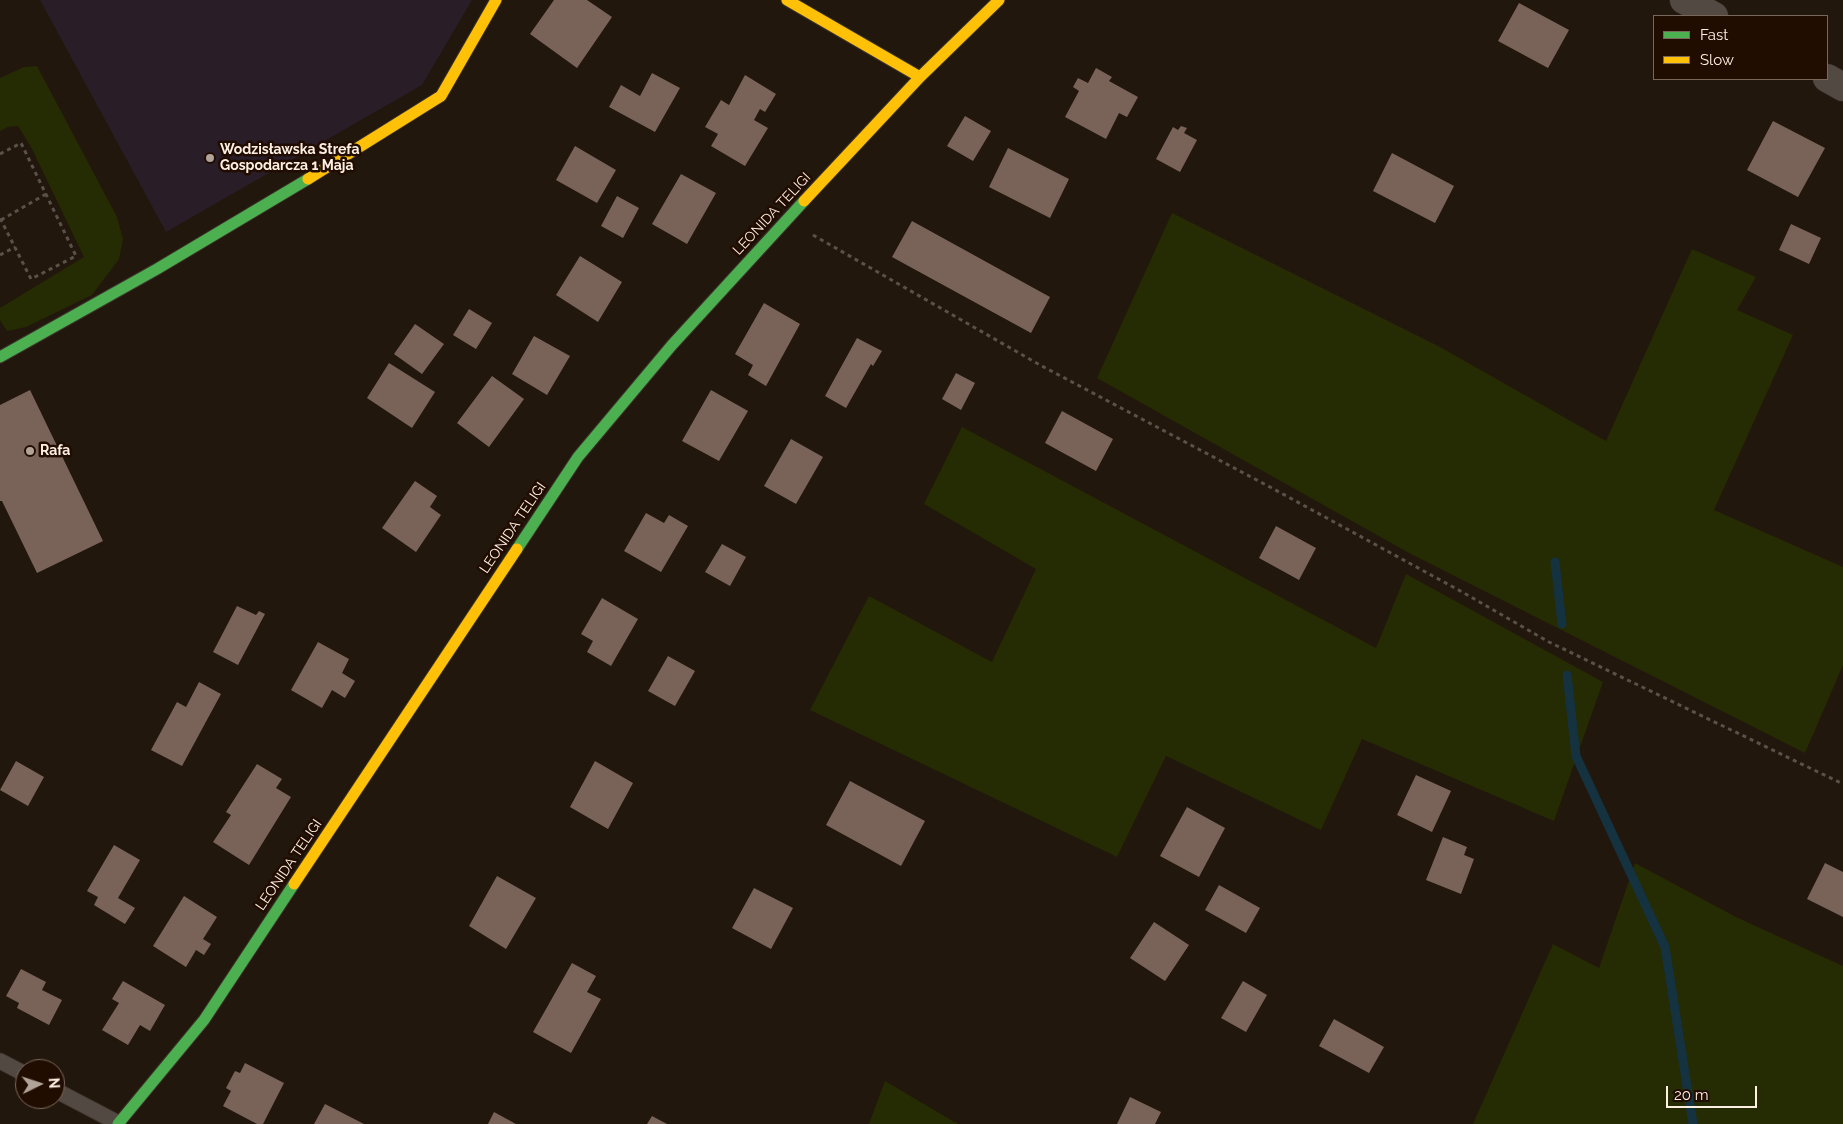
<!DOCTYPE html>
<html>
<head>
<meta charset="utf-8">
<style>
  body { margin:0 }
  #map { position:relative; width:1843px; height:1124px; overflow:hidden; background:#22170c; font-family:Raleway,sans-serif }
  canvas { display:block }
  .legend { position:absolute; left:1653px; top:15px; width:175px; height:65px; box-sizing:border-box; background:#210c00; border:1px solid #79675b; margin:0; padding:6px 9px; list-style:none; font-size:15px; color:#feefe3 }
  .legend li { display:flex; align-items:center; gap:10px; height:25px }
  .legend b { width:25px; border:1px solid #79675b }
  .north { position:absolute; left:15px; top:1059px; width:50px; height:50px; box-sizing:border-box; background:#210c00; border:1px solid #79675b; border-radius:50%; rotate:86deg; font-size:14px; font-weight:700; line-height:20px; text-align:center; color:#feefe3 }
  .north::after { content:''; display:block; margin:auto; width:18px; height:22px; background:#b1a398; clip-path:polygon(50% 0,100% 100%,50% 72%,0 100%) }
  .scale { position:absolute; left:1666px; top:1086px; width:91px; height:22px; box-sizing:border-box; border:2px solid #feefe3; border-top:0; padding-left:6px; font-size:15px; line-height:18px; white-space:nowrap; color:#feefe3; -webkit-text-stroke:4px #210c00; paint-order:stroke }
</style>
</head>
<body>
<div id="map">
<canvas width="1843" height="1124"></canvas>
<ul class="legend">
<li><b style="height:6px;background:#4caf50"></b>Fast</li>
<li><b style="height:6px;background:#ffc107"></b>Slow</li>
</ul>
<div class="north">N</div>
<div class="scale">20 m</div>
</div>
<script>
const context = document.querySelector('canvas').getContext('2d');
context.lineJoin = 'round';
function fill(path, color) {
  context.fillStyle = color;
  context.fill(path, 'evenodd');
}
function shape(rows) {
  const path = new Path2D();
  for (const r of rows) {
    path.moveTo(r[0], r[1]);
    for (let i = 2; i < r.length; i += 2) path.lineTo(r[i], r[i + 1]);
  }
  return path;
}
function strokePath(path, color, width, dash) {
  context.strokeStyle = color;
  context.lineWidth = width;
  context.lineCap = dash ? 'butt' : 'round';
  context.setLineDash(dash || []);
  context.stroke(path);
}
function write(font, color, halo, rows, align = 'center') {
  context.font = font + ' Raleway,sans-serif';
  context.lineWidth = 5;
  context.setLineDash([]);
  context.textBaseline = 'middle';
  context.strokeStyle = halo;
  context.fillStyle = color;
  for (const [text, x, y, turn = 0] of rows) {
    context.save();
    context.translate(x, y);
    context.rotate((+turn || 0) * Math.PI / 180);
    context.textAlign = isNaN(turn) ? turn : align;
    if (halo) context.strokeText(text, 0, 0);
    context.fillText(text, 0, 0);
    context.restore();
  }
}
fill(shape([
  [40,0,472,0,422,85,166,232]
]), '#291d27');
fill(shape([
  [37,66,117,217,123,239,119,259,92,295,26,327,7,331,0,320,0,308,84,257,31,147,18,126,8,127,0,131,0,78,24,67],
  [1172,213,1440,347,1606,441,1692,249,1756,277,1737,310,1793,335,1714,510,1843,567,1843,665,1805,753,1409,553,1097,378],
  [962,427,1376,648,1406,574,1603,682,1554,821,1362,739,1321,830,1166,756,1117,857,810,710,869,596,992,662,1036,569,924,504],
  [1635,863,1736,917,1843,966,1843,1124,1473,1124,1553,944,1599,968],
  [885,1081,958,1124,869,1124]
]), '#252b02');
strokePath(shape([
  [1555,562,1562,624],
  [1567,675,1576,756,1665,947,1693,1124]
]), '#143240', 9);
fill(shape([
  [554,0,587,0,612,17,577,68,530,34],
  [1519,3,1569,30,1548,68,1498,41],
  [1096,68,1112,77,1109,81,1138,97,1127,117,1119,113,1106,139,1065,117,1079,91,1073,87,1078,78,1088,83],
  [652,73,680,88,655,132,609,107,621,85,640,96],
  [745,75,776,94,765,112,760,109,754,120,768,128,745,166,711,146,718,134,705,127,721,100,729,105],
  [965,116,991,131,973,161,947,146],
  [1773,121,1825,148,1798,197,1747,170],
  [1181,126,1187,128,1184,133,1197,140,1180,172,1156,159,1173,127,1178,130],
  [575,146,616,170,597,203,556,180],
  [1008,148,1069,179,1050,218,989,187],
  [1392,153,1454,186,1435,223,1373,191],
  [681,174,716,193,687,244,652,224],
  [617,196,639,208,623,238,601,226],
  [912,221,1050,297,1031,333,892,257],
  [1791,224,1821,238,1809,264,1779,250],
  [580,256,622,282,598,322,556,295],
  [764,303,800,324,766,386,748,375,753,365,735,354],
  [469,309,492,323,476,349,453,335],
  [415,324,444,344,422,374,394,354],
  [534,336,570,356,547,395,512,374],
  [857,338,882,351,873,366,871,364,846,408,825,396],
  [389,363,435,392,412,428,367,398],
  [956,373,975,383,961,410,942,399],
  [492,376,524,399,489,447,457,423],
  [30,390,103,541,37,573,2,501,0,501,0,405],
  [711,390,748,411,719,461,682,441],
  [1062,411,1113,439,1096,471,1045,443],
  [791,439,823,457,796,504,764,486],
  [415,481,437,496,430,507,441,515,416,552,382,528],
  [646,513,664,523,669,515,688,526,661,572,624,551],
  [1276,526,1316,548,1299,580,1259,558],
  [722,544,746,557,730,586,705,572],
  [602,598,638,619,611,666,587,652,593,641,581,634],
  [237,606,256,615,259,611,265,614,238,665,213,652],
  [318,642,349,659,342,673,355,681,345,698,332,690,322,708,291,690],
  [668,656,695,671,675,706,648,691],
  [199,682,221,694,182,766,151,750,177,702,186,707],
  [16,761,44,777,28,806,0,790],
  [595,761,633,783,608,829,570,807],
  [257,764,282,779,276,788,291,797,249,865,213,842,231,815,226,812],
  [1416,775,1451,791,1432,832,1397,815],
  [850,781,925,821,901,866,826,825],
  [1187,807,1225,828,1199,877,1160,856],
  [1443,837,1467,847,1464,855,1474,859,1461,894,1426,880],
  [114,845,140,860,118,898,135,908,125,924,94,905,98,897,87,891],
  [1825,863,1843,872,1843,917,1807,899],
  [497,876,536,898,506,949,469,926],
  [1219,885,1260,908,1246,933,1205,910],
  [754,888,793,908,771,949,732,928],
  [184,896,217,917,203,939,211,944,204,955,196,950,186,967,153,946],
  [1154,922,1189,945,1165,981,1130,958],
  [572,963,596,976,587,992,601,999,571,1053,533,1032],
  [21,969,46,982,42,990,62,1000,49,1025,17,1008,19,1003,6,996],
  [123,981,165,1005,150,1031,140,1025,128,1045,102,1030,119,1003,112,999],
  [1243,981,1267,995,1246,1032,1221,1018],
  [1334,1019,1384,1047,1369,1073,1319,1046],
  [245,1063,284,1083,263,1124,257,1124,223,1106,231,1091,226,1088,235,1071,240,1073],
  [1130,1097,1161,1112,1155,1124,1117,1124],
  [325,1104,364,1124,314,1124],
  [494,1112,516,1124,488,1124],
  [652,1116,667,1124,647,1124]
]), '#796358');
const lane = shape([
  [0,1061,25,1074],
  [55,1090,118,1123]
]);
const street = shape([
  [1684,0,1714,16],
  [1827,78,1843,87]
]);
const fast = shape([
  [0,357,157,269,308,179],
  [517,549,578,457,672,345,804,201],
  [118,1124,204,1020,294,884]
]);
const slow = shape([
  [787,0,920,77],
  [308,179,441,96,496,0],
  [804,201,920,77,999,0],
  [294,884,517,549]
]);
strokePath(lane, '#3b322c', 17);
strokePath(street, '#3b322c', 29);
strokePath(fast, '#3b322c', 13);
strokePath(slow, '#3b322c', 13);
strokePath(shape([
  [0,154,21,143,76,256,31,279,0,218],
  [1,220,46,194],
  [813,235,1040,365,1270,487,1464,593,1549,642,1843,784],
  [0,255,15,247]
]), '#5a524a', 3, [4, 4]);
strokePath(lane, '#524a42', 15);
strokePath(street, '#524a42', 28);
strokePath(fast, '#4caf50', 11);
strokePath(slow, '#ffc107', 11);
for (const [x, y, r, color] of [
  [210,158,5,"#b1a398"],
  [30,451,5,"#b1a398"]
]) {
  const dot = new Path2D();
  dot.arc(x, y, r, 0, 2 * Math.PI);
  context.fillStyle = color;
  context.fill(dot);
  strokePath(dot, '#210c00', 2);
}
write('bold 14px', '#feefe3', '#210c00', [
  ["Wodzisławska Strefa",220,150],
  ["Gospodarcza 1 Maja",220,166],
  ["Rafa",40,451]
], 'left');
write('14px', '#feefe3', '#210c00', [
  ["LEONIDA TELIGI",772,214,-47],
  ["LEONIDA TELIGI",513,528,-56],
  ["LEONIDA TELIGI",289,865,-56]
]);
</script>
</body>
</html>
